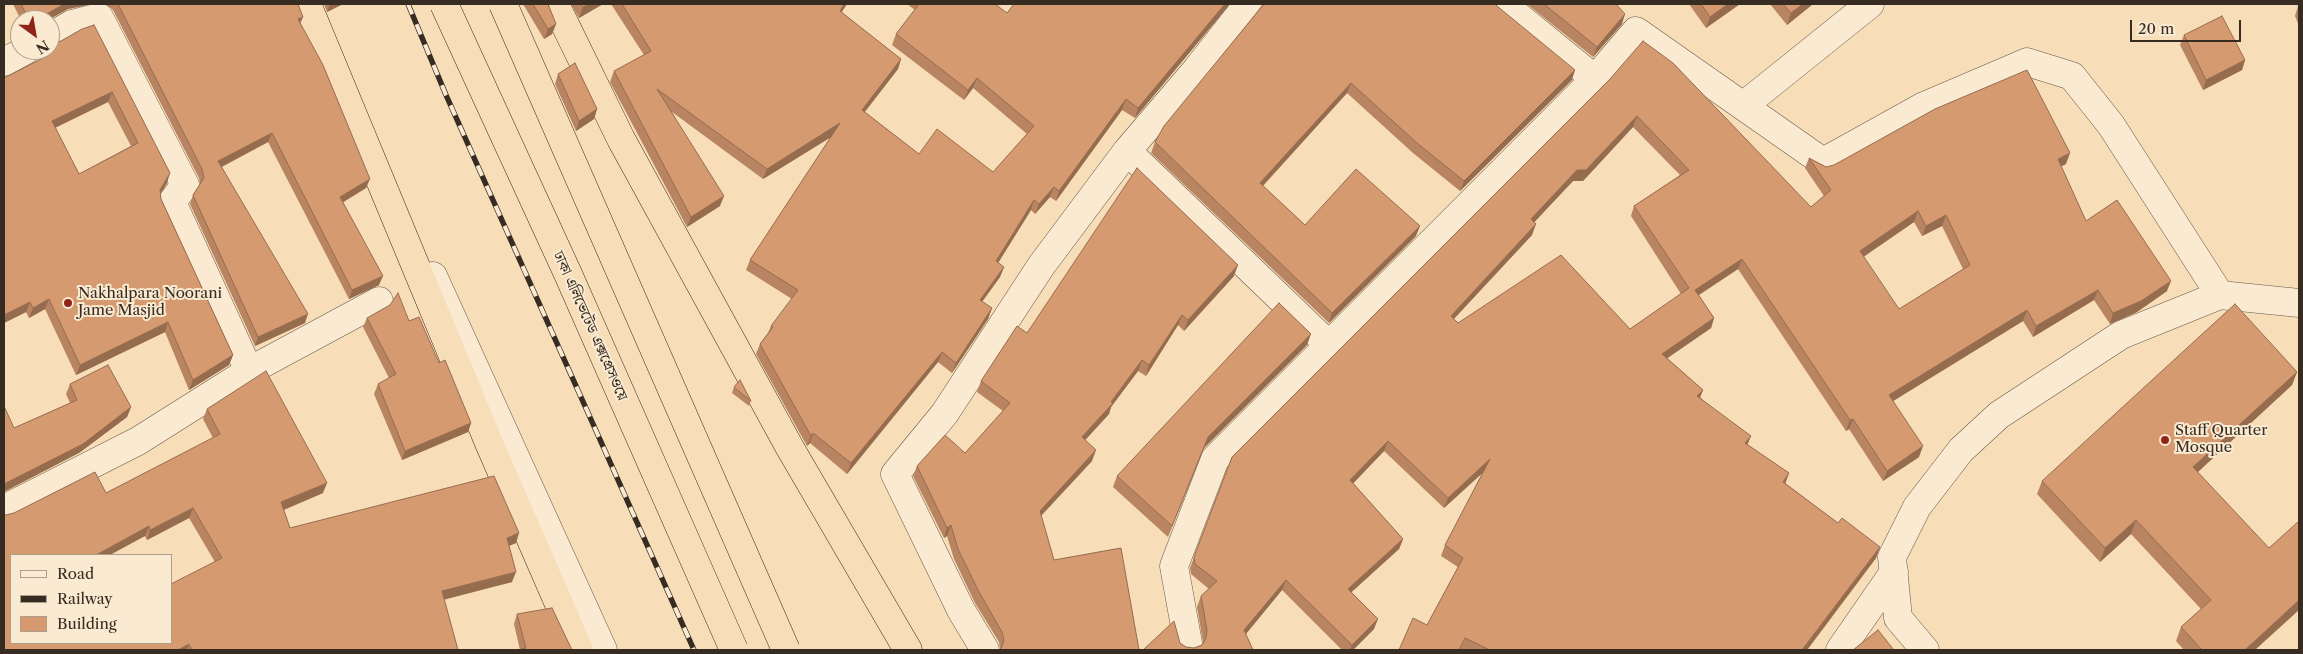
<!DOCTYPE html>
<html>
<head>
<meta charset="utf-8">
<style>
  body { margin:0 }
  #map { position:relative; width:2303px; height:654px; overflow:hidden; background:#f7deb8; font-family:"Libre Caslon Text",serif }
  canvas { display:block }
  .frame { position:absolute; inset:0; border:5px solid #372c22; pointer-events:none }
  .legend { position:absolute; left:10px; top:554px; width:162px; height:90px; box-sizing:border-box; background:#faead1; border:1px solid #ac9e8b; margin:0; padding:6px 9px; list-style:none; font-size:15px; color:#372c22 }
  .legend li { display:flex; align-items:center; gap:10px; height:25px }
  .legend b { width:25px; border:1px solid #ac9e8b }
  .north { position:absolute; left:10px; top:10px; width:50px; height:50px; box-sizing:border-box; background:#faead1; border:1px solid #ac9e8b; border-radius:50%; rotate:148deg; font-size:14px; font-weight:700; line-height:20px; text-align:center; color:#372c22 }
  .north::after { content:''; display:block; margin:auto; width:18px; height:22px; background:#8f2418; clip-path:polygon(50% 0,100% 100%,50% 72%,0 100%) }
  .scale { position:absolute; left:2130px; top:20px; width:111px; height:22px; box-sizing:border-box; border:2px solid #372c22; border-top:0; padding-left:6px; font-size:15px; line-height:18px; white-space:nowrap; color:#372c22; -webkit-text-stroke:4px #faead1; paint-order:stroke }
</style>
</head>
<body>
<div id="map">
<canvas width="2303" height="654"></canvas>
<div class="frame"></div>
<ul class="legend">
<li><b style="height:6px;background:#faead1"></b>Road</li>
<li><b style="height:6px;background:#372c22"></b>Railway</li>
<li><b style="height:14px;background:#d69a71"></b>Building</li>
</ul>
<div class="north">N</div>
<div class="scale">20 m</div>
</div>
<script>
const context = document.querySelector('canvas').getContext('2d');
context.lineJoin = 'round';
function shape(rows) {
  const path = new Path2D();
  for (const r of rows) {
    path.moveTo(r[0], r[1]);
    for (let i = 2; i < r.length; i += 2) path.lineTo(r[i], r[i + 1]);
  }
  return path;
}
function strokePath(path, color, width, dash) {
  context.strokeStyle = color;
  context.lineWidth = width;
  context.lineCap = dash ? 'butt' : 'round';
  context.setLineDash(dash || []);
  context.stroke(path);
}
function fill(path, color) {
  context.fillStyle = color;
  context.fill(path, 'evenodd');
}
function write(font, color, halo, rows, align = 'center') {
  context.font = font + ' "Libre Caslon Text","Noto Serif Bengali",serif';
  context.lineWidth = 4;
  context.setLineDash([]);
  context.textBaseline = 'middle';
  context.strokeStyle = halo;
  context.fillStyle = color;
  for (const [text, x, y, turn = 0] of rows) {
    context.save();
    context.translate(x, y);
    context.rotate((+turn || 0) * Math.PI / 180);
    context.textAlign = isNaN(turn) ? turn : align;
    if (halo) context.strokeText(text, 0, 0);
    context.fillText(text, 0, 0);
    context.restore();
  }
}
const minor = shape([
  [1503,4,1595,79],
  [50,37,72,24,99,17,185,185,172,202,249,371],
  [4,62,26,50],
  [1743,106,1870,4],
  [1127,151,1329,345],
  [433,276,603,650],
  [4,509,138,441,249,371,379,301],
  [1188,643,1174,566,1215,459,1595,79,1636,31,1823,162,1924,106,2027,62,2072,76,2111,125,2220,295],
  [985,650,961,610,895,474,945,413,1041,266,1127,151,1197,69,1248,4],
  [1840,650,1894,572],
  [1925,650,1898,618,1892,557,1917,507,1961,450,1999,415,2121,335,2220,295,2299,303]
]);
const motorway = shape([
  [307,4,489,443,579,650],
  [555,4,621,139,790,448,908,650]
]);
strokePath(minor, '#675848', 29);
strokePath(motorway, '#372c22', 29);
strokePath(minor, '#faead1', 28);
strokePath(motorway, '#f7deb8', 28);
strokePath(shape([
  [447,4,735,650]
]), '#372c22', 1);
const rail = shape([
  [408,4,446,95,694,650]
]);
strokePath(rail, '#372c22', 5.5);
strokePath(rail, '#faead1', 4, [11]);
const motorwayBridge = shape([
  [444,4,568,274,734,650],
  [503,4,786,650]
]);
strokePath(motorwayBridge, '#372c22', 29, []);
strokePath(motorwayBridge, '#f7deb8', 28);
fill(shape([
  [13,4,92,4,68,9,48,20,21,20],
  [105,4,298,4,300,24,366,188,343,202,379,285,349,299,268,142,222,167,305,323,255,346,190,204,193,195,200,184,199,178,113,10],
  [324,4,343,4,327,12],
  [523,4,548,4,556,24,552,34,544,39],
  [571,4,603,4,579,18],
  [611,4,847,4,841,12,901,59,898,69,865,112,919,154,993,172,1027,134,973,88,964,100,892,45,896,34,915,10,907,4,995,4,1007,13,1014,4,1230,4,1135,118,1122,110,1056,201,1050,197,1035,214,1031,210,998,263,1004,267,1000,277,982,302,992,308,988,319,952,373,938,362,847,474,810,443,807,446,756,354,760,344,768,333,771,326,792,299,746,270,750,260,831,137,763,179,672,112,720,206,687,227,610,82,614,71,644,55],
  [1263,4,1495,4,1572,80,1460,191,1413,153,1347,93,1263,186,1305,225,1416,236,1329,323,1151,153,1155,142],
  [1527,4,1616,4,1622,24,1593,57],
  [1689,4,1740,4,1706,28],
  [1770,4,1813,4,1787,25],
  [2298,6,2299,6,2299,26,2295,16],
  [82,29,167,183,161,193,161,199,233,355,229,365,189,390,165,332,76,375,45,309,29,318,26,312,4,323,4,78,40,60,39,58,42,50,50,50,53,43,61,41],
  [108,102,131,146,79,174,55,128],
  [2184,35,2245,60,2242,70,2203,90,2180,45],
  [558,74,597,109,594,119,576,131,555,84],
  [1610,79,1811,207,1824,196,1805,168,1809,158,1826,167,2066,164,2061,166,2086,221,2167,291,2137,312,2110,324,2094,300,2033,337,2023,321,1893,401,1919,457,1883,481,1849,429,1846,431,1738,269,1699,295,1714,318,1711,328,1667,358,1703,390,1700,397,1748,445,1789,473,1785,483,1838,523,1880,547,1876,558,1807,650,1465,650,1462,649,1461,650,1399,650,1427,625,1458,567,1441,556,1445,545,1483,472,1444,508,1384,451,1353,483,1403,539,1399,549,1351,592,1374,629,1353,650,1342,650,1282,590,1246,634,1253,650,1143,650,1180,643,1186,647,1194,648,1202,645,1203,642,1197,607,1201,596,1209,589,1191,574,1190,568,1232,457],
  [1633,127,1680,175,1634,206,1631,216,1681,294,1630,329,1458,323,1454,319,1532,235,1534,222,1573,181,1583,181],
  [1914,222,1922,236,1942,226,1963,269,1899,309,1863,257],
  [1234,276,1184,331,1178,325,1146,376,1138,371,1111,407,1109,414,1085,440,1092,461,1041,516,1054,560,1121,548,1000,649,999,642,975,603,954,559,947,536,944,538,913,476,917,466,965,453,1003,411,977,392,981,381,1027,333],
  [367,318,409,321,439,363,471,423,468,432,402,460,374,394,378,384,389,378,363,327],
  [1307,345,1204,448,1168,537,1113,487,1117,476],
  [2297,372,2292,385,2198,472,2255,650,2184,650,2176,641,2181,627,2201,609,2131,534,2100,562,2037,494,2042,481],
  [70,384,131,407,127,417,79,453,14,428,70,403,66,394],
  [734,387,751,401,749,406,732,393],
  [207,409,323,493,284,510,290,528,516,543,509,546,512,582,444,599,458,650,4,650,6,515,106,493,213,438,203,419],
  [189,518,215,562,171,643,11,643,11,555,145,536,147,540],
  [517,614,572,650,520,650,514,624]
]), '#b88461');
fill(shape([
  [64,4,92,4,68,9,48,20,40,20,45,15],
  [330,4,343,4,327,12],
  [589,4,603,4,579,18,583,7],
  [844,4,847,4,836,21,840,11],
  [1225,4,1230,4,1135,118,1138,108],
  [1728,4,1740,4,1706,28,1710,17],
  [1803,4,1813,4,1787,25,1791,13],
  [1625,14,1622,24,1593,57,1597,47],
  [303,17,299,26,298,19],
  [556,24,552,34,544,39,548,29],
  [901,59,898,69,858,120,862,110],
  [2245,60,2242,70,2203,90,2206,80],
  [1575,70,1572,80,1460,191,1464,181],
  [977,78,973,88,964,100,968,90],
  [1351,83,1347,93,1256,193,1260,183],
  [112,92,108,102,48,131,52,121],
  [1126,99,1122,110,1056,201,1059,191],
  [597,109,594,119,576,131,579,121],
  [1637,116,1633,127,1583,181,1573,181,1527,230,1531,219,1577,170],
  [840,123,836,134,763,179,767,169],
  [272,133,268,142,215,170,218,161],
  [2070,153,2066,164,2054,170,2058,159],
  [170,173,167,183,157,200,160,190],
  [370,179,366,188,337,206,340,197],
  [1054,187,1050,197,1035,214,1039,204],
  [724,196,720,206,687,227,691,217],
  [1034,200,1031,210,993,271,996,261],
  [1918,211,1914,222,1856,262,1860,251],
  [1946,215,1942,226,1922,236,1926,226],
  [1536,224,1532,235,1447,326,1451,316],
  [1420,226,1416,236,1329,323,1332,313],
  [1742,259,1738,269,1691,300,1695,290],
  [1238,265,1234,276,1184,331,1188,320],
  [1004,267,1000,277,976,310,980,300],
  [383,276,379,285,349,299,352,290],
  [2171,281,2167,291,2137,312,2110,324,2113,313],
  [2098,290,2094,300,2033,337,2036,326],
  [49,299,45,309,29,318,33,308],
  [30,302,26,312,4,323,4,315],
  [992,308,988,319,952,373,956,363],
  [2027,310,2023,321,1885,406,1889,395],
  [308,314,305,323,255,346,258,337],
  [1182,315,1178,325,1146,376,1149,365],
  [1714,318,1711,328,1659,364,1662,354],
  [168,322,165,332,76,375,80,365],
  [1311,334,1307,345,1204,448,1168,537,1208,437],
  [942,352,938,362,847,474,851,463],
  [233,355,229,365,189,390,193,380],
  [1142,360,1138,371,1111,407,1109,414,1078,448,1082,437,1111,402],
  [2297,372,2292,385,2188,481,2193,467],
  [1703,390,1699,400,1697,396],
  [131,407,127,417,79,453,4,492,4,484],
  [1853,419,1849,429,1846,431,1850,420],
  [471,423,468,432,402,460,405,451],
  [813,433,810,443,807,446,811,436],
  [1751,436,1747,446,1745,443],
  [1388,441,1384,451,1346,491,1350,480],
  [1923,446,1919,457,1883,481,1887,471],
  [1096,450,1092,461,1036,521,1040,511],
  [1490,459,1487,469,1444,508,1448,498],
  [1789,473,1785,484,1783,482],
  [327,483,323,493,278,512,281,502],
  [193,508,189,518,147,540,150,530],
  [2136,520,2131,534,2100,562,2105,548],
  [951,525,947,536,944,538,947,528],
  [149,526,145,536,110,555,96,555],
  [519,533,516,543,504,548,507,538],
  [1403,539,1399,549,1344,599,1348,589],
  [1880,547,1876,558,1807,650,1802,650],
  [516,572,512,582,439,601,442,591],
  [1286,580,1282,590,1240,641,1244,630],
  [2299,600,2299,610,2255,650,2245,650],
  [1378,619,1374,629,1353,650,1350,650,1352,645],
  [189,644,187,650,178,650]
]), '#966c4f');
const building = shape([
  [21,4,64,4,45,15,40,20,29,20,21,4],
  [118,4,298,4,303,17,298,19,323,65,370,179,340,197,383,276,352,290,272,133,218,161,308,314,258,337,193,195,204,178,202,169,118,4],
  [533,4,548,4,556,24,548,29,533,4],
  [581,4,589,4,583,7,581,4],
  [622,4,844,4,840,11,901,59,862,110,919,154,937,129,993,172,1034,126,977,78,968,90,896,34,919,4,995,4,1007,13,1014,4,1225,4,1138,108,1126,99,1059,191,1054,187,1039,204,1034,200,996,261,1004,267,980,300,992,308,956,363,942,352,851,463,813,433,811,436,760,344,773,327,771,326,798,290,750,260,840,123,767,169,657,89,724,196,691,217,614,71,651,51,622,4],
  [1264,4,1495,4,1497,6,1575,70,1464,181,1417,143,1351,83,1260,183,1305,225,1356,169,1420,226,1332,313,1155,142,1164,126,1264,4],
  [1544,4,1616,4,1625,14,1597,47,1544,4],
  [1701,4,1728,4,1710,17,1701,4],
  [1783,4,1803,4,1791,13,1783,4],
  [2222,16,2245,60,2206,80,2184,35,2222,16],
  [94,25,170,173,160,190,161,199,233,355,193,380,168,322,80,365,49,299,33,308,30,302,4,315,4,78,47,56,44,50,50,50,50,42,53,43,61,41,82,29,94,25],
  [112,92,138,143,79,174,52,121,112,92],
  [1643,41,1673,63,1811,207,1831,190,1809,158,1826,167,1834,165,1935,109,2027,70,2070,153,2058,159,2086,221,2117,200,2171,281,2141,301,2113,313,2098,290,2036,326,2027,310,1889,395,1923,446,1887,471,1853,419,1850,420,1742,259,1695,290,1714,318,1662,354,1703,390,1697,396,1751,436,1745,443,1789,473,1783,482,1838,523,1842,518,1880,547,1802,650,1490,650,1465,638,1459,650,1399,650,1413,618,1427,625,1463,558,1445,545,1490,459,1448,498,1388,441,1350,480,1403,539,1348,589,1378,619,1352,645,1286,580,1244,630,1253,650,1143,650,1174,621,1180,643,1186,647,1194,648,1202,645,1206,638,1207,630,1201,596,1217,581,1195,564,1194,557,1232,457,1610,79,1643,41],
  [1637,116,1689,170,1634,206,1689,288,1630,329,1561,255,1458,323,1451,316,1536,224,1531,219,1577,170,1586,170,1637,116],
  [1918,211,1926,226,1946,215,1970,265,1899,309,1860,251,1918,211],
  [575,63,597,109,579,121,558,74,575,63],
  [1137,168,1238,265,1188,320,1182,315,1149,365,1142,360,1111,402,1113,403,1082,437,1096,450,1040,511,1054,560,1121,548,1139,650,999,650,1002,647,1004,640,1002,632,979,592,958,549,951,525,947,528,917,466,945,435,965,453,1010,403,981,381,1017,326,1027,333,1137,168],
  [398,293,409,321,419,317,439,363,445,360,471,423,405,451,378,384,396,374,367,318,390,305,398,293],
  [1279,303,1311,334,1208,437,1172,526,1117,476,1279,303],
  [2235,304,2297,372,2193,467,2269,548,2299,521,2299,600,2245,650,2202,650,2181,627,2211,600,2136,520,2105,548,2042,481,2235,304],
  [108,365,131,407,83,444,4,484,4,406,14,428,77,400,70,384,108,365],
  [266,371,327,483,281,502,290,528,494,476,519,533,507,538,516,572,442,591,458,650,192,650,189,644,178,650,4,650,4,514,6,515,14,513,95,472,106,493,220,434,207,409,266,371],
  [193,508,222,558,171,584,171,643,11,643,11,555,96,555,149,526,150,530,193,508],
  [740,380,751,401,734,387,740,380],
  [552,608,572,650,518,650,526,648,517,614,552,608],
  [1878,630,1894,650,1853,650,1878,630]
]);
fill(building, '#d69a71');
strokePath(building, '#966c4f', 1);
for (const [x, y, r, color] of [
  [68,303,5,"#8f2418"],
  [2165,440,5,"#8f2418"]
]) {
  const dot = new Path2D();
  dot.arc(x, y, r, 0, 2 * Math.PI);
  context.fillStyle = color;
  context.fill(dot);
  strokePath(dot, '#faead1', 2);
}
write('15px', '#372c22', '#faead1', [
  ["Nakhalpara Noorani",78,294],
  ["Jame Masjid",78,311],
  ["Staff Quarter",2175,431],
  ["Mosque",2175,448]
], 'left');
write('15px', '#372c22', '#faead1', [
  ["ঢাকা এলিভেটেড এক্সপ্রেসওয়ে",590,326,66]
]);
</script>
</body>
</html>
